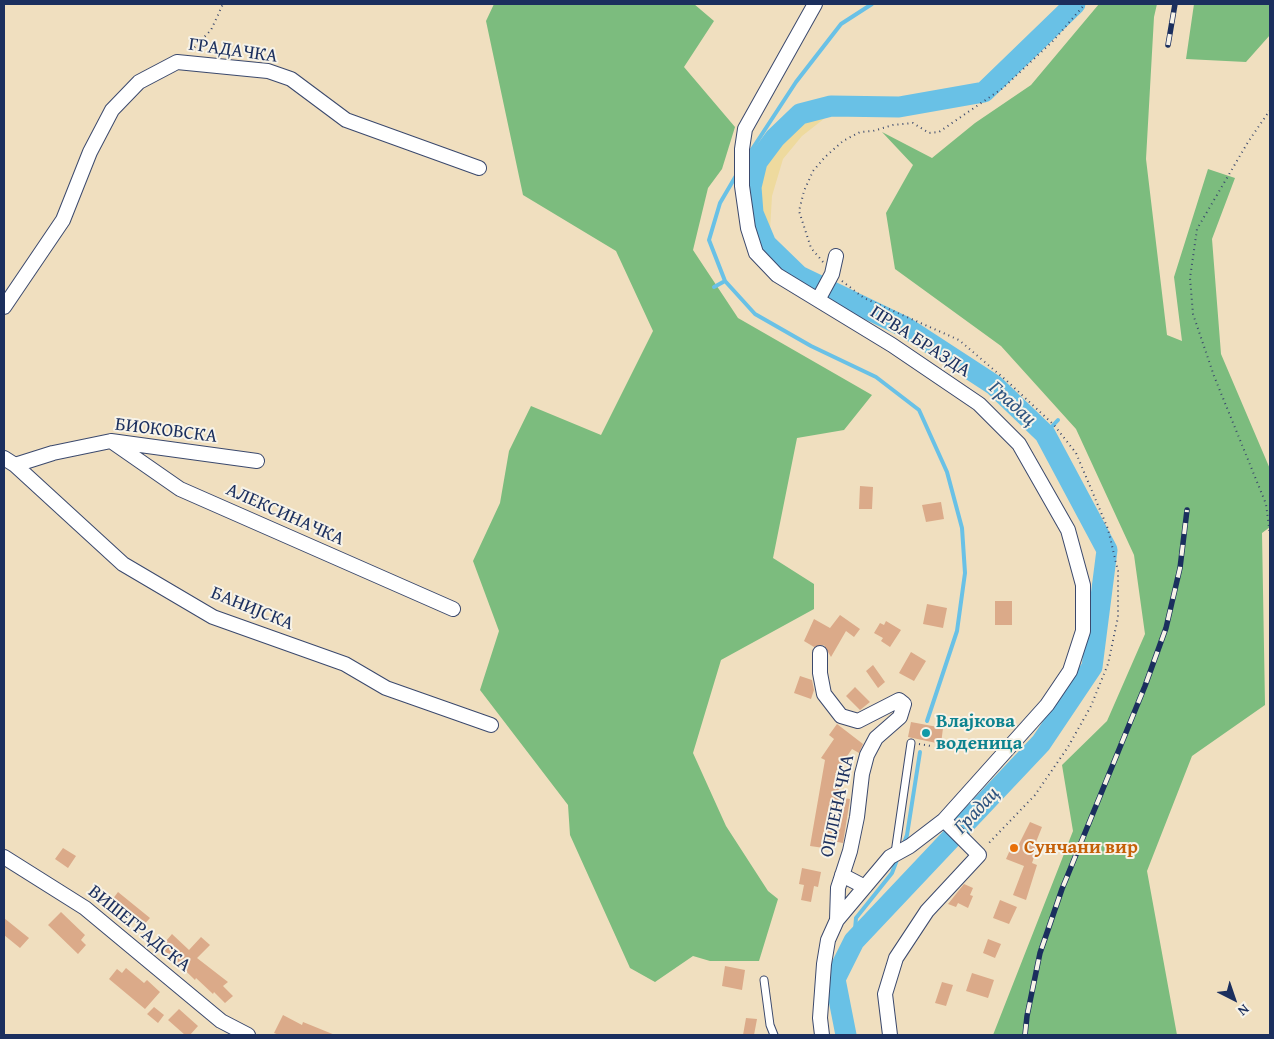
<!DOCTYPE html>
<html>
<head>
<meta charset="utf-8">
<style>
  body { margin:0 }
  #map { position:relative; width:1274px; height:1039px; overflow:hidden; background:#f0dfbf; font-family:"Gentium Book Plus",serif }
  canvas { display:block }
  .frame { position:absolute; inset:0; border:5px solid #1b2f5e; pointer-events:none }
  .north { position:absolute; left:1209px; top:974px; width:50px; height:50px; -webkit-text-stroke:4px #f7f3e8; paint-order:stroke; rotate:139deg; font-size:14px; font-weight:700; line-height:20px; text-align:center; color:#1b2f5e }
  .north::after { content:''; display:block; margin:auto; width:18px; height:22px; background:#1b2f5e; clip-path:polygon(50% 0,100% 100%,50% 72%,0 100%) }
</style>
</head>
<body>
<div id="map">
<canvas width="1274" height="1039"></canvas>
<div class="frame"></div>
<div class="north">N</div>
</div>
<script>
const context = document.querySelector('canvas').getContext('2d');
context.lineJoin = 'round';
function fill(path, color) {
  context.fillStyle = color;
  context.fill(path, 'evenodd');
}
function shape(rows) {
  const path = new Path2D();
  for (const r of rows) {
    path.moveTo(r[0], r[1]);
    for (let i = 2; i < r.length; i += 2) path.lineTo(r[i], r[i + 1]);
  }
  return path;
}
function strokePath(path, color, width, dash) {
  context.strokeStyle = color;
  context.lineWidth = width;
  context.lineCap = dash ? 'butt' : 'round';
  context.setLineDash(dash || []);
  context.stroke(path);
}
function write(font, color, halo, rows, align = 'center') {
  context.font = font + ' "Gentium Book Plus",serif';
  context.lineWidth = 4;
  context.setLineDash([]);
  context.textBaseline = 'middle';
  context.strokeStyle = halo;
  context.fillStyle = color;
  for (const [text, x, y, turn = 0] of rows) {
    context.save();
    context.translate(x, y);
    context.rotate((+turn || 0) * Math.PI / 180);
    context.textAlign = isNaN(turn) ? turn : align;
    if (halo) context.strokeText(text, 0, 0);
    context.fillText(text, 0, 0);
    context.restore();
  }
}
fill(shape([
  [494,4,694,4,714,21,684,67,735,127,722,169,708,188,693,250,738,318,872,395,844,430,797,438,773,558,814,584,814,609,721,660,693,753,726,826,768,891,778,899,759,961,710,961,693,956,655,982,630,968,570,835,568,805,480,690,499,631,473,561,500,503,509,451,531,406,601,435,653,331,616,251,523,195,486,21],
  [1099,4,1157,4,1154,17,1146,159,1167,335,1182,341,1174,277,1208,169,1235,178,1212,239,1221,354,1270,469,1270,527,1262,533,1265,705,1192,756,1147,871,1177,1035,993,1035,1073,831,1062,765,1107,721,1145,634,1134,555,1076,429,1001,346,895,269,886,213,913,165,882,132,932,158,975,123,1031,85],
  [1194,4,1270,4,1270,35,1246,62,1186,59]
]), '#7cbc7e');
fill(shape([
  [831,106,825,118,802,136,783,159,772,196,770,230,766,244,753,212,751,187,757,162,775,138,800,114]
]), '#eeda9e');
strokePath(shape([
  [747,157,796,82,841,24,872,4],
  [737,174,720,203,709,240,725,281,755,314,811,346,876,377,919,410,947,472,962,528,965,573,957,631,927,721],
  [714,287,725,281],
  [1045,434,1058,420],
  [903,846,907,835,920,752],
  [854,941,856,918,892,873,898,857]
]), '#69c1e6', 4);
strokePath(shape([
  [846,1035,835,979,854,941,1041,743,1092,667,1107,550,1045,434,994,385,905,327,799,276,766,244,753,213,751,187,757,162,775,138,800,114,831,106,899,107,984,92,1075,4]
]), '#69c1e6', 21);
fill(shape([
  [860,486,873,487,872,509,859,509],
  [941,502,944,519,926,522,922,505],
  [995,601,1012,601,1012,625,995,625],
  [927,604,947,608,943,628,923,624],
  [840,615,860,629,854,637,846,631,831,657,824,645,814,647,804,641,814,619,830,628],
  [886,621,901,630,890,647,881,641,883,638,874,633,880,623,884,625],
  [911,652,926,661,914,681,899,673],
  [873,665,885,682,878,688,866,671],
  [800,676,812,680,814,690,811,699,794,693],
  [855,687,870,702,860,710,846,696],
  [911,722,943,728,941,744,908,737],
  [837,724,863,744,859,753,852,749,835,774,842,775,837,797,850,799,843,843,832,841,831,849,810,846,825,760,821,758,834,739,829,735],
  [1030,822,1042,827,1036,842,1039,843,1032,863,1037,865,1026,900,1013,895,1024,866,1006,859,1010,850,1015,852],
  [63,848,76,856,68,868,55,859],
  [802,868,821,872,818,887,814,886,811,902,801,900,804,885,799,884],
  [964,884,973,888,970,895,973,896,968,908,958,903,956,907,948,904],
  [118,892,150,918,141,928,122,911,120,913,109,904],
  [1000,900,1017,907,1009,924,993,918],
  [61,912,85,935,81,940,86,945,78,954,48,925],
  [4,918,29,938,20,948,4,935],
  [172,934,189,950,201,937,210,945,197,958,228,982,223,986,233,996,225,1003,214,992,213,994,196,978,195,980,161,947],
  [988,939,1001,944,995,958,983,953],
  [725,966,745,970,742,990,722,986],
  [126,968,144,983,147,980,160,992,145,1009,109,979,117,969,122,973],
  [972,973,994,980,988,998,966,991],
  [942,982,953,985,946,1006,935,1003],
  [154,1007,164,1015,158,1023,147,1014],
  [179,1009,198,1026,190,1035,185,1035,168,1020],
  [283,1015,302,1025,303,1022,335,1035,279,1035,274,1033],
  [746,1018,757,1019,754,1035,743,1035]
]), '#dbaa89');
const lane = shape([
  [895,853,911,743],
  [764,980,770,1025,774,1035]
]);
const street = shape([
  [815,4,745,129,742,149,742,186,748,228,756,253,777,275,892,345,979,404,1019,444,1068,530,1083,585,1083,631,1070,671,1047,705,944,820,910,846,890,857,837,920,828,940,824,964,820,1018,822,1035],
  [818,300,832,274,836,256],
  [4,307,63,220,90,152,112,110,139,82,177,62,268,71,291,79,346,120,479,168],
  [111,441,180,489,453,609],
  [4,458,15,465,123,564,213,617,345,664,386,688,491,725],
  [15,465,53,453,111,441,257,461],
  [820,653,820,673,824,694,841,716,858,721,899,700,904,704,900,717,876,738,867,755,862,774,857,817,850,851,838,888,837,920],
  [4,857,85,908,221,1021,248,1035],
  [842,875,865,887],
  [890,1035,885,994,896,958,927,911,979,855,944,820]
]);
strokePath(lane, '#3b496d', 9);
strokePath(street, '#3b496d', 16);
strokePath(shape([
  [191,51,211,30,223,4],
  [1270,110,1248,142,1197,229,1190,278,1193,314,1214,376,1266,504,1270,535],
  [823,262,811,248,799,211,804,191,813,171,825,157,843,141,860,132,873,131,893,125,913,123,929,133,939,132,1003,88,1054,40,1085,4],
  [842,281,864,298,959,340,1007,381,1054,425,1076,453,1108,529,1118,571,1118,617,1108,664,1091,706,1068,747,1035,795,987,845],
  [919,744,931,746]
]), '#3b496d', 2, [1, 4]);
strokePath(lane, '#fff', 7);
strokePath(street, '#fff', 14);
const rail = shape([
  [1168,45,1175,4],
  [1025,1035,1027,1016,1040,953,1062,889,1145,686,1166,628,1180,568,1187,510]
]);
strokePath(rail, '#1b2f5e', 5.5);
strokePath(rail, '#f7f3e8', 4, [11]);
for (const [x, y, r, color] of [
  [926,733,5,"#0f9aa8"],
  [1014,848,5,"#e8710a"]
]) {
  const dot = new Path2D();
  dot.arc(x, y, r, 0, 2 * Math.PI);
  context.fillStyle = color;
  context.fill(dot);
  strokePath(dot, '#f7f3e8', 2);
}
write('19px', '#1b2f5e', '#f7f3e8', [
  ["ГРАДАЧКА",233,51,8],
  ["ПРВА БРАЗДА",920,342,33],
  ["БИОКОВСКА",166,431,7],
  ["АЛЕКСИНАЧКА",285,515,24],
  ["БАНИЈСКА",252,609,22],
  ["ОПЛЕНАЧКА",838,806,-78],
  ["ВИШЕГРАДСКА",139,929,39]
]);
write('bold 19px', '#0d838f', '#f7f3e8', [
  ["Влајкова",936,722],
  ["воденица",936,744]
], 'left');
write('bold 19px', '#c56008', '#f7f3e8', [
  ["Сунчани вир",1024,848]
], 'left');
write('italic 20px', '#2e5480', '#f7f3e8', [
  ["Градац",1012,404,42],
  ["Градац",977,811,-47]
]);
</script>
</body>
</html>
